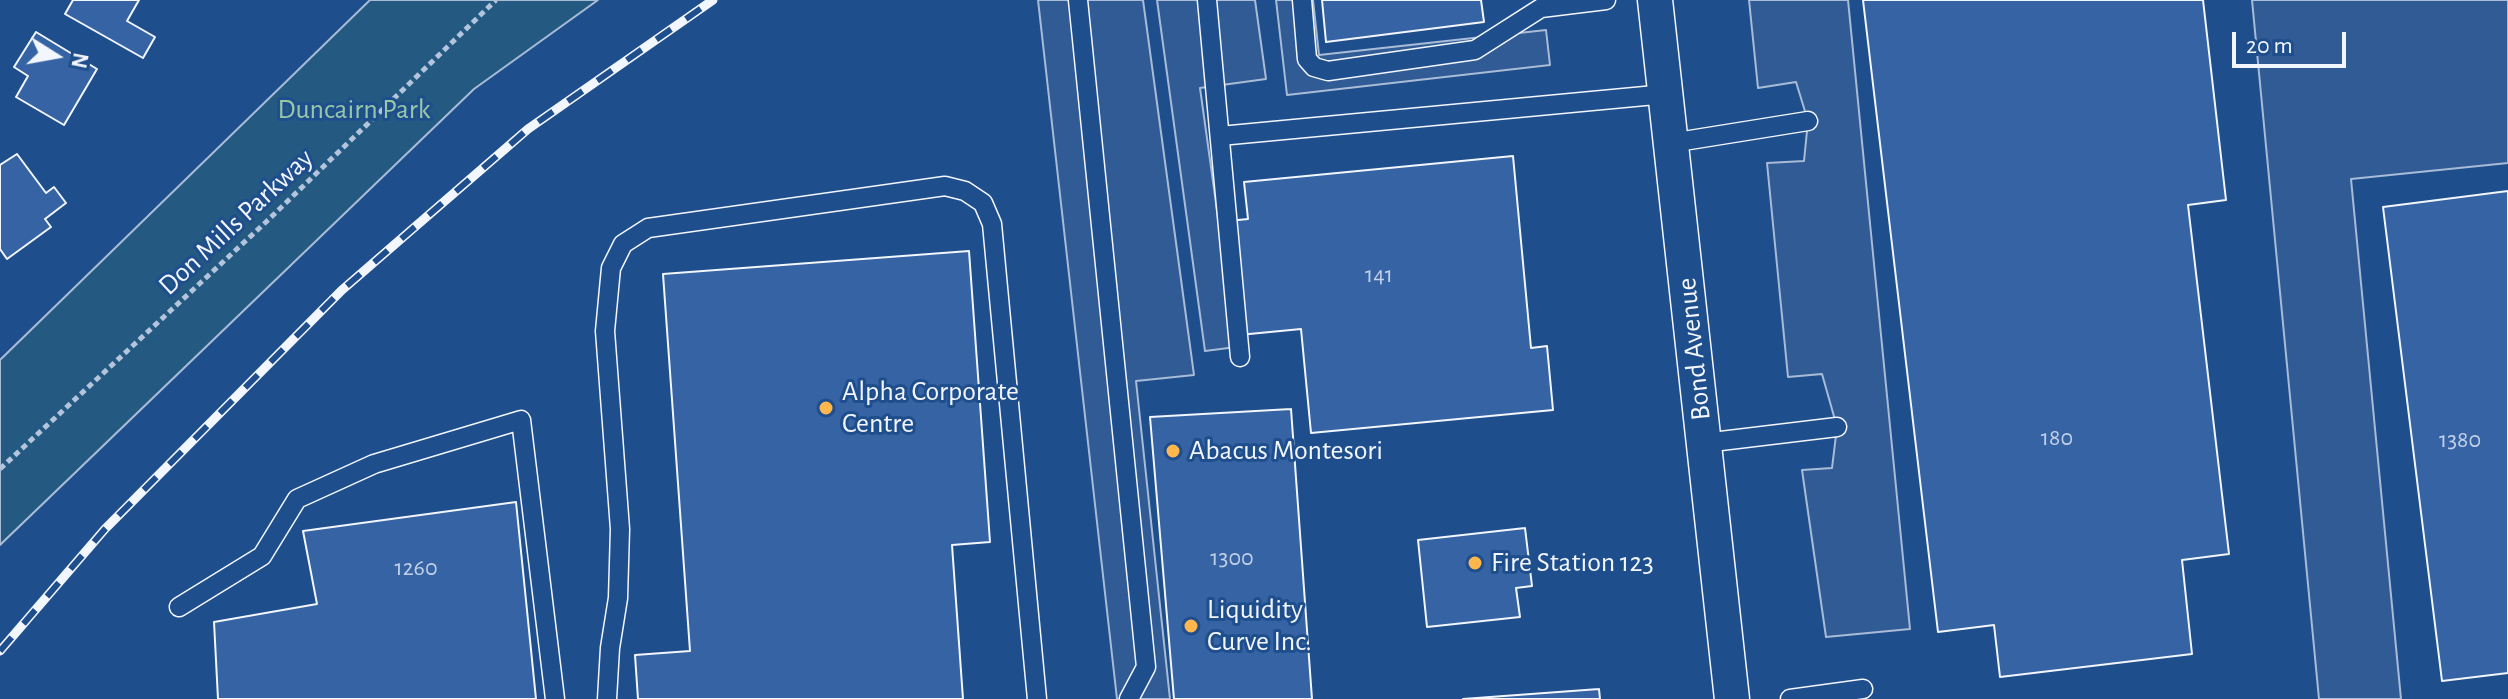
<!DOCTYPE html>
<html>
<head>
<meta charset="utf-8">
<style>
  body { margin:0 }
  #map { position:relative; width:2508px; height:699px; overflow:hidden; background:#1f4e8c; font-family:"Alegreya Sans",sans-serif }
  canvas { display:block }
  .north { position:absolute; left:16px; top:16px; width:80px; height:80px; -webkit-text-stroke:6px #1f4e8c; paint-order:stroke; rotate:101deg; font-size:22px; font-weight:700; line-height:32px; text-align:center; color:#f2f6ff }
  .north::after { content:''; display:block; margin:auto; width:28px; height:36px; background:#f2f6ff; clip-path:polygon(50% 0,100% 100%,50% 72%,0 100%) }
  .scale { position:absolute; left:2232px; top:32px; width:114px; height:36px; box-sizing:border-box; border:4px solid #f2f6ff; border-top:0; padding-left:10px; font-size:24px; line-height:28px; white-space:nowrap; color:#f2f6ff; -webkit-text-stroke:6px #1f4e8c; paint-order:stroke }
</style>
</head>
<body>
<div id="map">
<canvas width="2508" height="699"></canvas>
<div class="north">N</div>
<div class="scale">20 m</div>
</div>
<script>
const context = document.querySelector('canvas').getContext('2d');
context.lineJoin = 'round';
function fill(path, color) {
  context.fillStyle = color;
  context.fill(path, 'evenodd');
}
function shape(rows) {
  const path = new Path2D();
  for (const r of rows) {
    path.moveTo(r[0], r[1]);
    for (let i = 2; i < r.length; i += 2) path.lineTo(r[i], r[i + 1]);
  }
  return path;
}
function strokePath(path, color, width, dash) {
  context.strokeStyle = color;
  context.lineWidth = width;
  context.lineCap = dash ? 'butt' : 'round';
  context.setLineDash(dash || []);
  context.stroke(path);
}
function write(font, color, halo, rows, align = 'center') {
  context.font = font + ' "Alegreya Sans",sans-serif';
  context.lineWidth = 6;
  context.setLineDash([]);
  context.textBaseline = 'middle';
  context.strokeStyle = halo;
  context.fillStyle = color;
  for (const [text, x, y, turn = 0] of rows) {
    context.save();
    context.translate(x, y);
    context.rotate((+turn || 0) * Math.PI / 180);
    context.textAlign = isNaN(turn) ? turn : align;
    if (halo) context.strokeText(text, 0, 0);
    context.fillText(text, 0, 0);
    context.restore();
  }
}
const green = shape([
  [370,0,598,0,474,89,0,545,0,360,370,0]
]);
fill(green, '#245a82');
strokePath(green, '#a8bbd7', 2);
const parking = shape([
  [1038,0,1143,0,1194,375,1136,381,1170,699,1117,699,1038,0],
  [1157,0,1255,0,1266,79,1200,88,1236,347,1205,351,1157,0],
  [1276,0,1313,0,1319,55,1546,30,1550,65,1287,95,1276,0],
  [1749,0,1848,0,1910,629,1826,637,1802,470,1832,468,1837,427,1822,374,1788,377,1767,163,1804,161,1808,121,1796,82,1758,88,1749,0],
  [2252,0,2508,0,2508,163,2351,179,2401,699,2319,699,2252,0]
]);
fill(parking, '#305b95');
strokePath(parking, '#a8bbd7', 2);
const building = shape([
  [73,0,139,0,127,21,155,37,143,58,65,14,73,0],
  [1322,0,1481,0,1484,22,1326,42,1322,0],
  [1863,0,2203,0,2226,200,2188,205,2229,554,2182,560,2192,654,2000,677,1994,625,1938,632,1863,0],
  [36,32,97,69,64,125,16,97,28,76,14,67,36,32],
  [17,154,46,193,54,187,66,203,45,219,51,227,7,259,0,249,0,165,17,154],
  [1513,156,1531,348,1547,346,1553,410,1311,433,1301,329,1239,335,1228,221,1248,219,1244,182,1513,156],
  [2508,191,2508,673,2442,681,2383,207,2508,191],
  [969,251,990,542,952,545,963,699,638,699,635,655,690,651,663,274,969,251],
  [1291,409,1312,699,1174,699,1150,417,1291,409],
  [516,502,536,699,218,699,214,622,317,604,303,531,516,502],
  [1525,528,1532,586,1516,588,1520,617,1427,627,1418,540,1525,528],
  [1599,689,1600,699,1463,699,1599,689]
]);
fill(building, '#3563a3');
strokePath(building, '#f2f6ff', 2);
const service = shape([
  [1078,0,1146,667,1129,699],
  [1207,0,1240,357],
  [1302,0,1307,59,1314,67,1328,71,1475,50,1541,8,1606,0],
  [1220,136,1666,94],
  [1671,143,1808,121],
  [1704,443,1837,427],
  [179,607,262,556,297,499,374,464,521,420,555,699],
  [607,699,610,648,618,598,620,529,605,331,611,268,623,244,648,228,945,186,965,191,983,203,992,224,1037,699],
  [1790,699,1863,689]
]);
const minor = shape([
  [1655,0,1732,699]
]);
strokePath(service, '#f2f6ff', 21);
strokePath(minor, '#f2f6ff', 37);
strokePath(shape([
  [0,469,266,222,496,0]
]), '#b3c4dc', 5, [6, 4]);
strokePath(service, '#1f4e8c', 18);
strokePath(minor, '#1f4e8c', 34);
const rail = shape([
  [0,651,105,529,342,290,528,129,713,0]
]);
strokePath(rail, '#f2f6ff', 9);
strokePath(rail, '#1f4e8c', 6, [18]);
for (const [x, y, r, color] of [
  [826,408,8,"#ffb74d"],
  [1173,451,8,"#ffb74d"],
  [1475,563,8,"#ffb74d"],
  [1191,626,8,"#ffb74d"]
]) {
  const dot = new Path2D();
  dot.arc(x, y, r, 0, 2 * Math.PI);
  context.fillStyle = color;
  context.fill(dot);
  strokePath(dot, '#1f4e8c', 3);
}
write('24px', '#c3d1e8', null, [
  ["141",1379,275],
  ["180",2057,438],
  ["1380",2460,440],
  ["1300",1232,558],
  ["1260",416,568]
]);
write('28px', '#97c8a6', '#1f4e8c', [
  ["Duncairn Park",354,110]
]);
write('28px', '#f2f6ff', '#1f4e8c', [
  ["Don Mills Parkway",236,222,-43],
  ["Bond Avenue",1694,349,-96]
]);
write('28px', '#f2f6ff', '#1f4e8c', [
  ["Alpha Corporate",842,392],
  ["Centre",842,424],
  ["Abacus Montesori",1189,451],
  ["Fire Station 123",1491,563],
  ["Liquidity",1207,610],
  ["Curve Inc.",1207,642]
], 'left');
</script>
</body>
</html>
